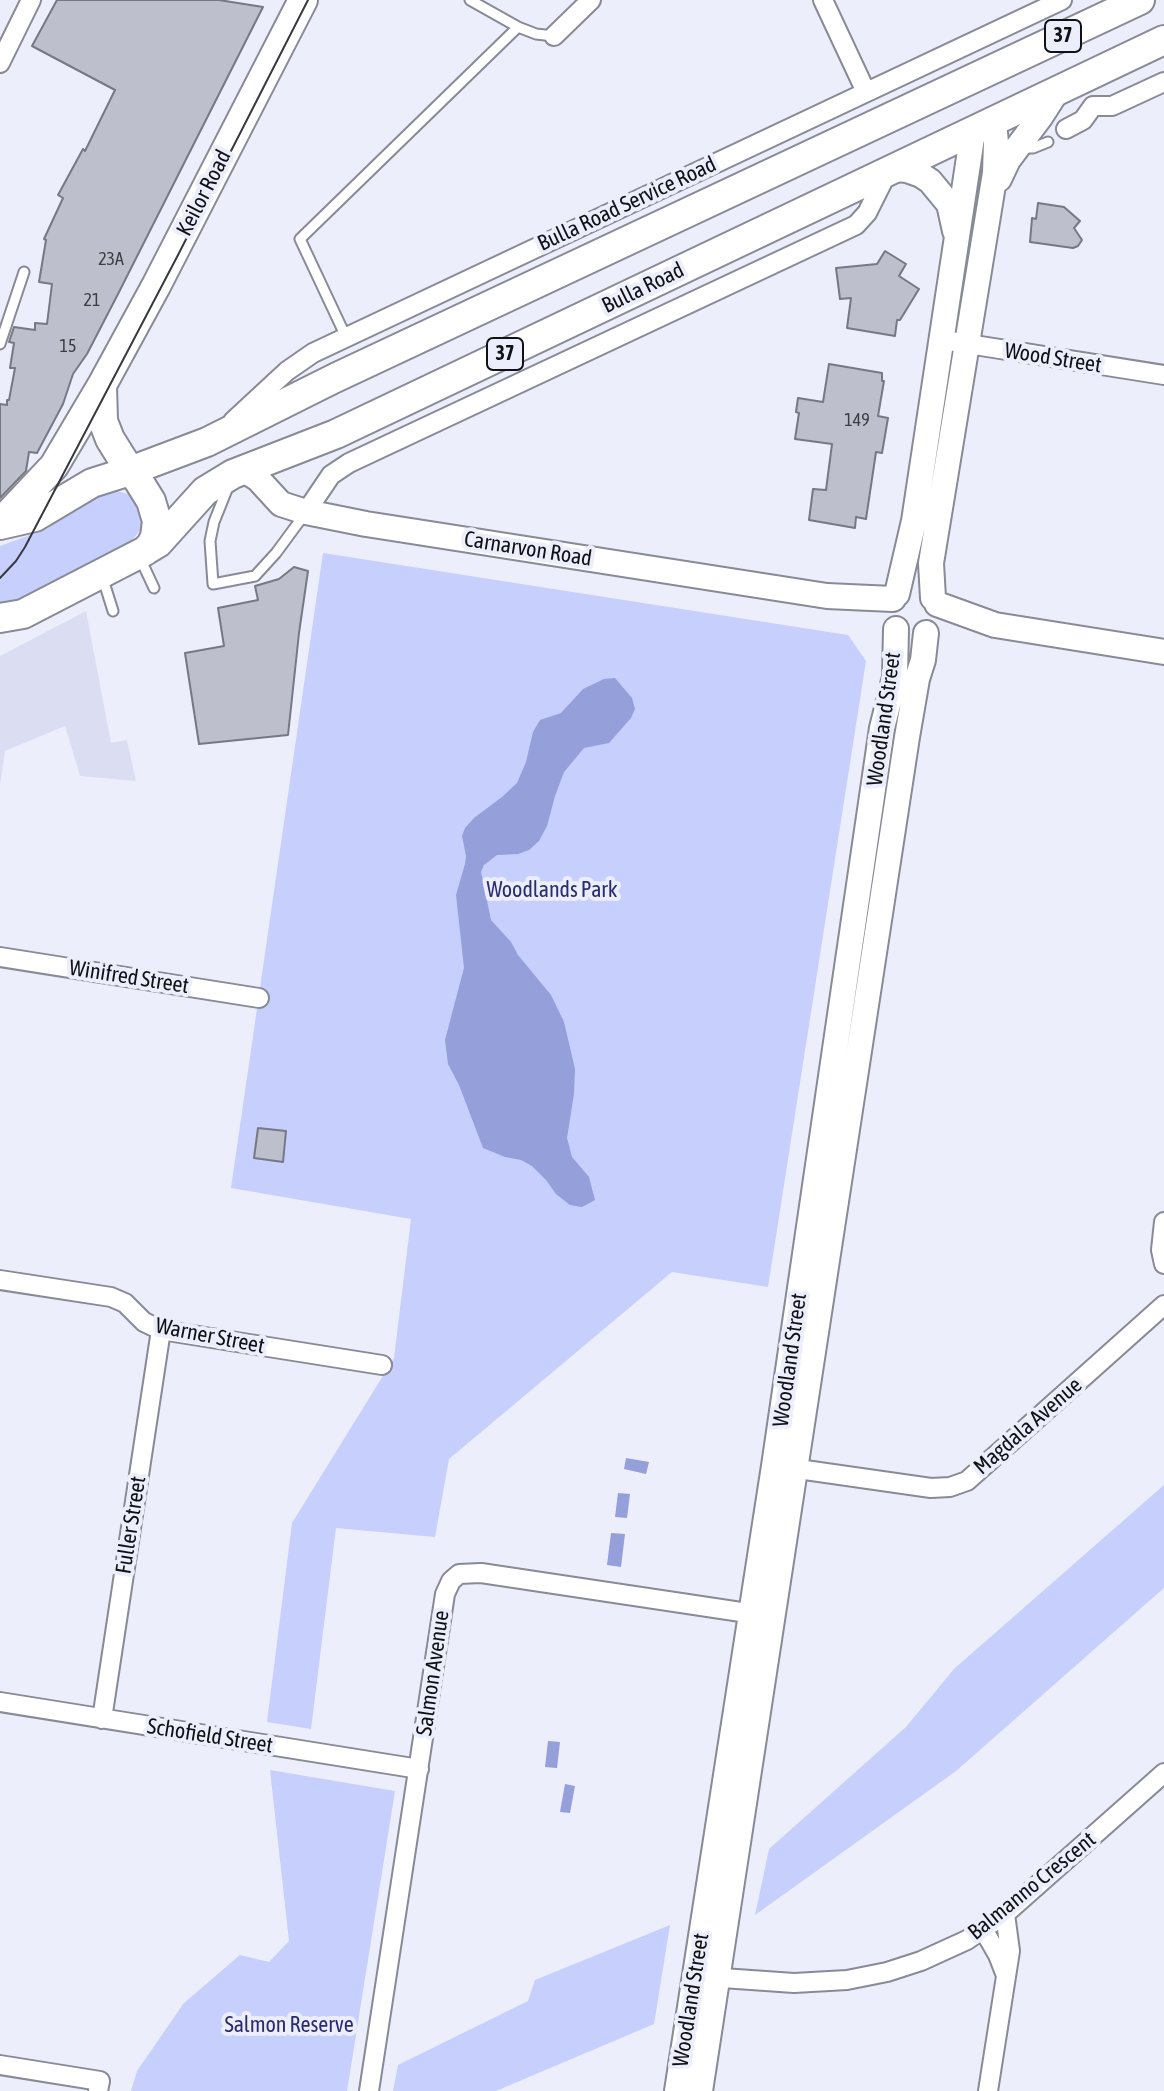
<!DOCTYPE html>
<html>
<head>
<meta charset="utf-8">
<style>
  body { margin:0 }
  canvas { display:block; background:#eceefc }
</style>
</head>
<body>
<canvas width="1164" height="2091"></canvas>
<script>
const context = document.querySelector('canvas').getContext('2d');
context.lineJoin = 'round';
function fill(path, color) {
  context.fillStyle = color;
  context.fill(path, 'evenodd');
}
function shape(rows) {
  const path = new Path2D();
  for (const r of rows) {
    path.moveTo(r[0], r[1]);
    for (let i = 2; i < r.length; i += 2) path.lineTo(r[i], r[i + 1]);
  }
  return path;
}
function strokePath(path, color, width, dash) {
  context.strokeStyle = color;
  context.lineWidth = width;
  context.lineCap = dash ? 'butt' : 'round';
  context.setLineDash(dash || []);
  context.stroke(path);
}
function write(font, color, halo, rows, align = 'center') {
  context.font = font + ' "Asap Condensed",sans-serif';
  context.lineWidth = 8;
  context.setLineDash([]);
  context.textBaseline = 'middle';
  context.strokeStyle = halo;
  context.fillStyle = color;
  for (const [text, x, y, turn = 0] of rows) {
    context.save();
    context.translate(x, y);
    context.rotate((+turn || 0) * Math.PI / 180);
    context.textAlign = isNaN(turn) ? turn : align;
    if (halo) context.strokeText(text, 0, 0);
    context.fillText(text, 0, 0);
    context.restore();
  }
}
fill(shape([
  [86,611,111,743,127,740,136,781,80,776,65,726,5,751,0,785,0,656]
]), '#dbdef2');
fill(shape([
  [105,491,117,491,128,494,136,501,141,512,142,528,130,543,28,596,0,608,0,546,47,529,92,497],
  [323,553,848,635,866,661,768,1287,672,1272,449,1459,435,1537,336,1528,311,1729,267,1722,292,1523,394,1358,411,1219,231,1188],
  [1164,1485,1164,1588,956,1771,755,1915,769,1849,906,1727,954,1669],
  [270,1770,395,1791,347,2091,131,2091,137,2071,184,2003,240,1955,269,1962,289,1941],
  [670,1925,654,2024,496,2091,393,2091,398,2065,528,2001,535,1980]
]), '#c7cffd');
fill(shape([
  [615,678,632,698,635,709,631,718,609,743,584,748,564,772,555,796,547,826,539,841,529,850,518,854,497,855,484,865,481,872,491,920,511,942,518,955,551,995,564,1022,575,1069,574,1094,567,1138,572,1157,589,1177,595,1200,582,1207,570,1205,556,1194,546,1180,532,1166,521,1160,505,1157,483,1148,459,1085,448,1064,445,1040,464,968,456,895,465,864,466,856,462,836,465,828,474,818,502,797,517,783,526,762,533,732,540,720,561,713,583,689,604,679],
  [626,1458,649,1462,646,1474,624,1469],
  [618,1493,630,1494,627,1518,615,1517],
  [611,1533,625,1534,621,1567,607,1565],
  [548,1741,560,1742,557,1768,545,1767],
  [565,1784,575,1786,570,1813,560,1812]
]), '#959fda');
const building = shape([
  [57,0,219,0,263,7,118,294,87,354,73,374,63,404,37,453,29,452,26,471,0,498,0,404,7,405,7,400,9,400,15,368,10,368,14,343,9,342,14,327,35,330,35,323,47,324,52,284,39,282,46,240,44,239,63,198,58,195,83,149,85,151,115,90,32,46,57,0],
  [1038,203,1064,207,1080,221,1074,228,1082,240,1078,246,1073,248,1030,242,1032,218,1036,219,1038,203],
  [885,251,906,264,899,276,919,289,900,320,897,320,895,336,847,328,851,298,840,299,836,268,877,264,885,251],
  [829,364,882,373,882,381,884,381,878,416,888,418,882,453,876,452,866,519,856,517,855,528,809,520,813,489,826,490,832,444,795,439,799,413,796,412,798,398,823,402,829,364],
  [294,567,308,571,299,633,288,735,199,744,185,653,224,646,218,608,258,600,255,586,279,579,294,567],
  [258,1128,286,1131,283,1162,254,1158,258,1128]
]);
fill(building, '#bdc0cc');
strokePath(building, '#767884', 2);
const lane = shape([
  [470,0,518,27],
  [1021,148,1033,148,1048,142],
  [346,337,300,239,518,27,536,34,554,36],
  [0,344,24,272],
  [228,487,214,522,210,541,213,584,255,576,276,553,304,515],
  [140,558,154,588],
  [102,576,113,611]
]);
const street = shape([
  [823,0,866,92],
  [554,36,591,0],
  [0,63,31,0],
  [1066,129,1083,120,1093,106,1112,106,1164,82],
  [943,340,1164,375],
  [233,421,287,371,313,353,1062,0],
  [306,512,331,475,349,463,856,225,867,213,888,171],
  [0,957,259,998],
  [1164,1222,1161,1250,1164,1264],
  [0,1280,111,1297,125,1303,144,1322,161,1330,382,1365],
  [784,1467,931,1488,950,1487,967,1481,1164,1305],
  [0,1702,419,1769],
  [102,1719,161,1330],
  [983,1929,998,1955,1005,1973],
  [708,1977,794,1983,847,1980,887,1972,921,1961,967,1940,1005,1914,1164,1773],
  [0,2065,100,2081,98,2091],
  [369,2091,445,1594,451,1581,459,1574,481,1573,761,1615],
  [988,2091,1010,1951,1005,1914]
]);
const secondary = shape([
  [888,171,897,169,907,170,921,175,930,181,949,204,955,231],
  [999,179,1008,160,1041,116,1057,91],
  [244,470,258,479,281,504,306,512,366,524,827,596,893,599],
  [897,594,914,521,973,131],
  [933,598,931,563,995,173,996,143,994,122],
  [937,604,995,625,1164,652],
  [677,2091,774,1466,882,728,895,677,896,629],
  [700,2091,907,737,917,679,923,660,926,633]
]);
const primary = shape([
  [102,386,103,421,110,439,130,471],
  [130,471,207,442,335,378,1140,0],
  [0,523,54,466,102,385,156,286,303,0],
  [0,525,35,517,92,483,130,471,138,480,151,501,157,521,155,537,151,545,145,551,23,614,0,618],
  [138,555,158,543,205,491,233,474,336,434,1164,40]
]);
strokePath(lane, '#888a96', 13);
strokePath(street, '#888a96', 22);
strokePath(secondary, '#888a96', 28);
strokePath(primary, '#888a96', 32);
strokePath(lane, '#fff', 9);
strokePath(street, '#fff', 18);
strokePath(secondary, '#fff', 24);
strokePath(primary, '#fff', 28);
strokePath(shape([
  [0,578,16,561,25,547,178,255,308,0]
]), '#38393f', 2);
write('18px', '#3b3d43', null, [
  ["23A",111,259],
  ["21",92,300],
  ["15",68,346],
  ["149",857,420]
]);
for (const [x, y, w] of [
  [1063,36,36],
  [505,354,36]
]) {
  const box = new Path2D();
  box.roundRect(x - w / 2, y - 16, w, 32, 6);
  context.fillStyle = '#eceefc';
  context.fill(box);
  strokePath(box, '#101115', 2);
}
write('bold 20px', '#101115', null, [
  ["37",1063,36],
  ["37",505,354]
]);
write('22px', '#101115', '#eceefc', [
  ["Keilor Road",204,193,-63],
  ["Bulla Road Service Road",627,204,-25],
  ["Bulla Road",643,288,-26],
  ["Wood Street",1053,358,9],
  ["Carnarvon Road",528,549,9],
  ["Woodland Street",884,719,-82],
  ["Winifred Street",129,977,9],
  ["Warner Street",210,1336,11],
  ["Woodland Street",790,1360,-82],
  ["Magdala Avenue",1028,1426,-41],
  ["Fuller Street",131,1525,-81],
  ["Salmon Avenue",433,1673,-82],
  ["Schofield Street",210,1736,9],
  ["Balmanno Crescent",1032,1886,-39],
  ["Woodland Street",691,2000,-81]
]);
write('22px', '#2a2b71', '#eceefc', [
  ["Woodlands Park",552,890],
  ["Salmon Reserve",289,2025]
]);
</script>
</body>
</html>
